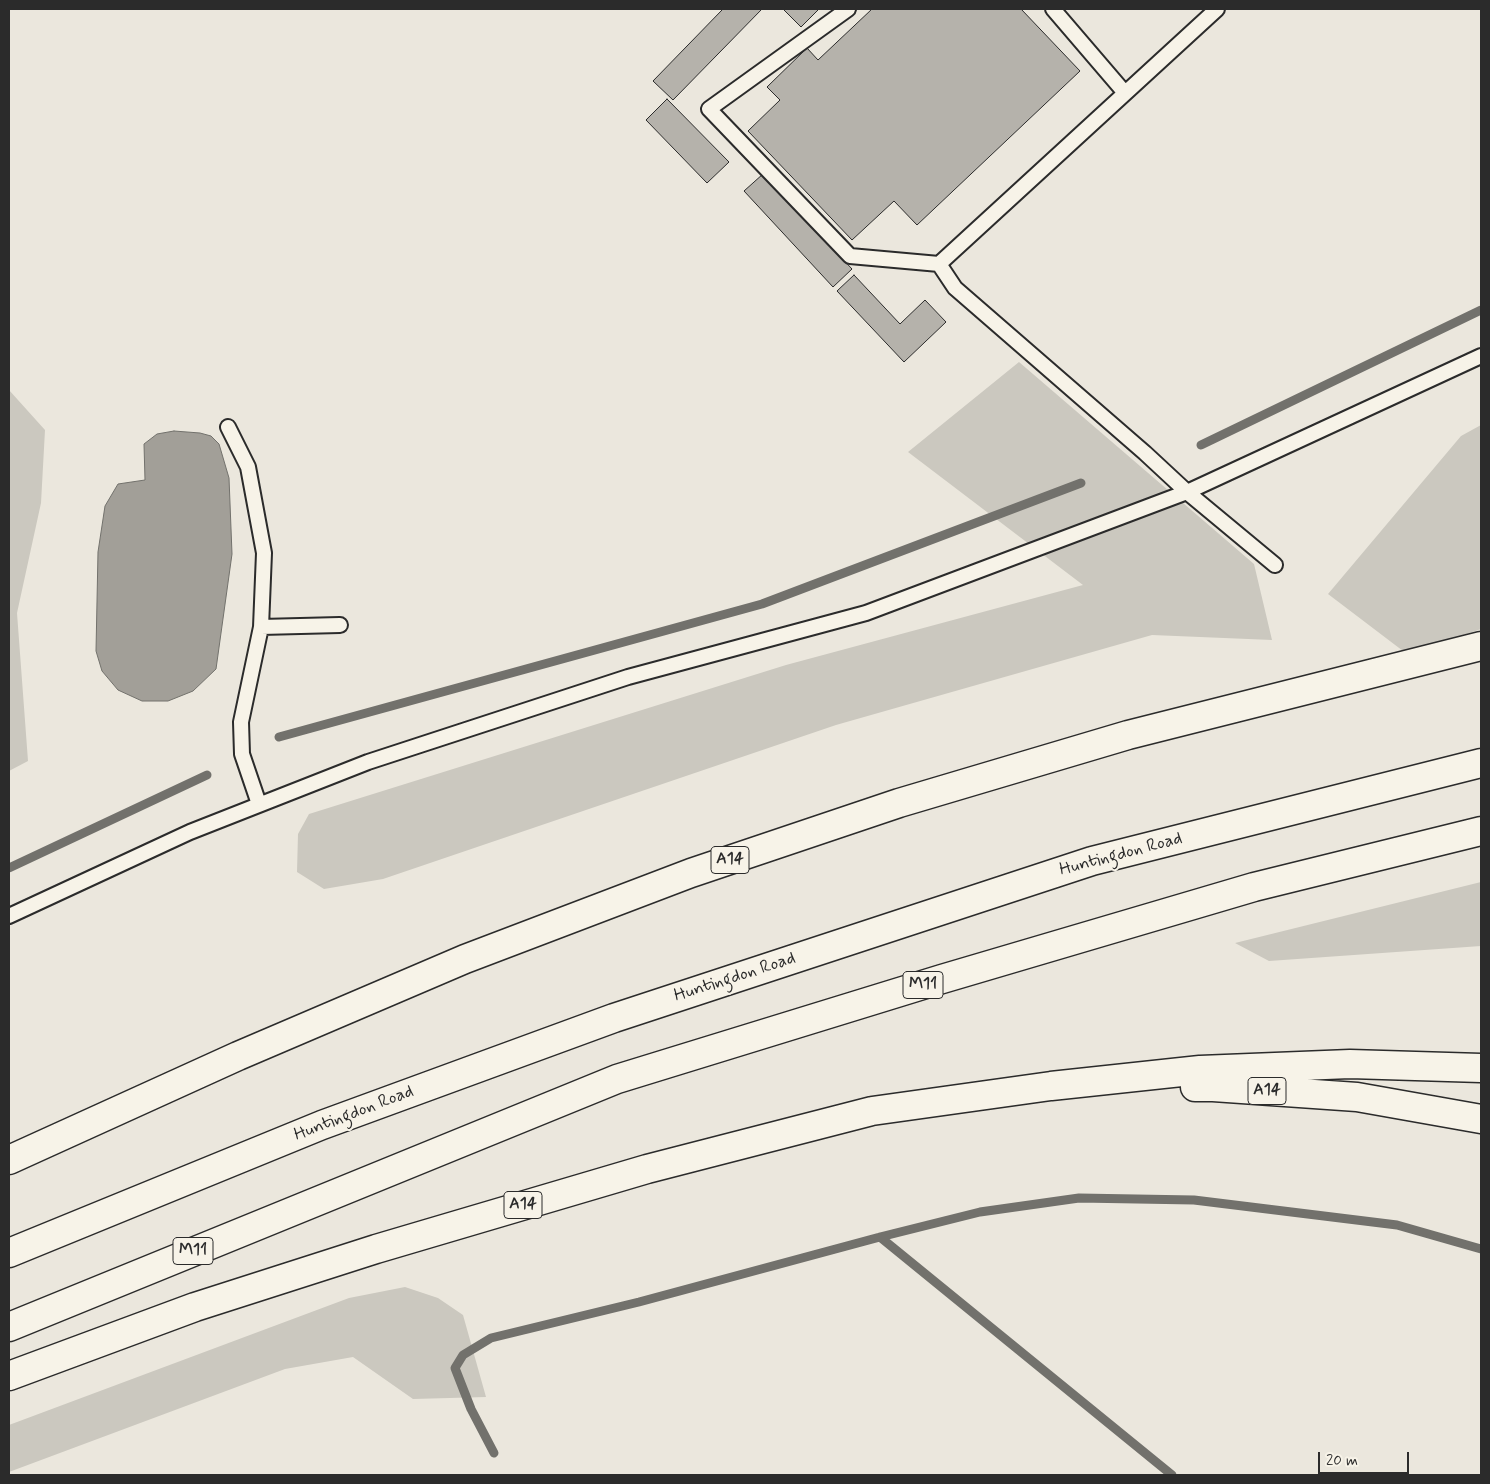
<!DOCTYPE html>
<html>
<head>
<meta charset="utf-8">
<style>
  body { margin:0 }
  #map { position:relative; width:1490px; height:1484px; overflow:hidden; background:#ebe7dd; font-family:Mynerve,sans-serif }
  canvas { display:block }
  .frame { position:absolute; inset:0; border:10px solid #2b2b2b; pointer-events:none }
  .scale { position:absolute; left:1318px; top:1452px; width:91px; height:22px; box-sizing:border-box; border:2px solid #2b2b2b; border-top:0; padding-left:6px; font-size:15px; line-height:18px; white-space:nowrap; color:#2b2b2b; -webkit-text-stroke:4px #f7f3e8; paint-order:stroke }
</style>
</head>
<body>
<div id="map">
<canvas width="1490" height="1484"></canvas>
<div class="frame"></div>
<div class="scale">20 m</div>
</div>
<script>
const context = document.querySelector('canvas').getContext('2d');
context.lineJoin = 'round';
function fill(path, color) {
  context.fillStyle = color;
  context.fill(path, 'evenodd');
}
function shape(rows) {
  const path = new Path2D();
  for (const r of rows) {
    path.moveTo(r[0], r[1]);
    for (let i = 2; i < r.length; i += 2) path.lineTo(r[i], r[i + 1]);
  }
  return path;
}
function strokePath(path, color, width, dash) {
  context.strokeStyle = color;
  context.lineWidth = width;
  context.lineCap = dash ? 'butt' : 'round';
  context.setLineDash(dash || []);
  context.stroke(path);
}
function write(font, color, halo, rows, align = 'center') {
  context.font = font + ' Mynerve,sans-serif';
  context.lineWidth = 4;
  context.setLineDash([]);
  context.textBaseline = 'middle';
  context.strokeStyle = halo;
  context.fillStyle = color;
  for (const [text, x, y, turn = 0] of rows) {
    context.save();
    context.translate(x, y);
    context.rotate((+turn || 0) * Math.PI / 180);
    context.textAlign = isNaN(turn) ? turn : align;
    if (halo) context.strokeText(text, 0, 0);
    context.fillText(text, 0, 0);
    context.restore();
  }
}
fill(shape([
  [1019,362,1254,564,1272,640,1152,635,836,725,383,879,324,889,297,872,298,834,309,814,786,665,1083,585,908,452],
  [9,390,45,430,41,503,17,613,28,761,9,771],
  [1481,425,1481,629,1407,654,1328,594,1461,436],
  [1481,882,1481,946,1269,961,1235,943],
  [405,1287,438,1298,463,1315,486,1397,413,1399,353,1357,285,1369,9,1472,9,1425,349,1298]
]), '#cbc8bf');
const water = shape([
  [174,431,200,433,211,436,219,444,229,478,232,554,216,669,193,691,168,701,142,701,118,690,102,671,96,651,98,552,105,506,118,484,145,480,144,444,157,434,174,431]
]);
fill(water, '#a29f98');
strokePath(water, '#72716c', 1);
strokePath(shape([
  [1201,445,1481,310],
  [279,737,762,604,1081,483],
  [9,868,207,775],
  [880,1237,1172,1475],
  [494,1453,471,1409,455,1368,463,1355,491,1338,639,1302,880,1237,980,1212,1079,1198,1194,1200,1397,1225,1481,1249]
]), '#72716c', 9);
const building = shape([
  [723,9,762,9,673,100,653,81,723,9],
  [783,9,819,9,801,27,783,9],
  [872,9,1021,9,1080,71,917,225,894,201,852,240,748,131,780,100,767,87,807,48,818,60,872,9],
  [667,99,729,162,707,183,646,120,667,99],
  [763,174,852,269,833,287,744,191,763,174],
  [854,275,900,324,925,300,946,322,904,362,837,291,854,275]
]);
fill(building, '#b5b2ab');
strokePath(building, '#2b2b2b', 1);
const service = shape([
  [848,9,709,109,850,256,939,264,1217,9],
  [1053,9,1125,93],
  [939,264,955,288,1145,453,1187,492,1275,565],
  [228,427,248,467,264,553,261,627],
  [259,804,242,754,241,722,261,627,340,625],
  [9,916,190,832,368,762,628,677,866,613,1187,492,1481,356]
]);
const trunk = shape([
  [1195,1087,1213,1087,1357,1097,1481,1119],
  [9,1160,238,1056,465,959,691,873,899,803,1128,735,1481,646],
  [9,1253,322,1125,614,1018,1092,861,1481,763],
  [9,1376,195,1307,376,1249,647,1169,872,1111,1051,1086,1200,1070,1350,1064,1481,1068]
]);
const motorway = shape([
  [9,1327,617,1079,942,979,1254,887,1481,831]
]);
strokePath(service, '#2b2b2b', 18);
strokePath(trunk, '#2b2b2b', 31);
strokePath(motorway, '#2b2b2b', 31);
strokePath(service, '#f7f3e8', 14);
strokePath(trunk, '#f7f3e8', 28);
strokePath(motorway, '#f7f3e8', 28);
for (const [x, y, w] of [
  [730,860,38],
  [923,985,40],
  [1267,1091,38],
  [523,1205,38],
  [193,1251,40]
]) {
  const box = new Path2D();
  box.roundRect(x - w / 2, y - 13.5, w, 27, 4);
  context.fillStyle = '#f7f3e8';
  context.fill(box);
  strokePath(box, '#2b2b2b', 1);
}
write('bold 16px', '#2b2b2b', null, [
  ["A14",730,860],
  ["M11",923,985],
  ["A14",1267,1091],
  ["A14",523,1205],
  ["M11",193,1251]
]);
write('18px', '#2b2b2b', '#f7f3e8', [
  ["Huntingdon Road",1121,855,-15],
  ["Huntingdon Road",735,978,-18],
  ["Huntingdon Road",354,1114,-21]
]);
</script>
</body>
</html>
